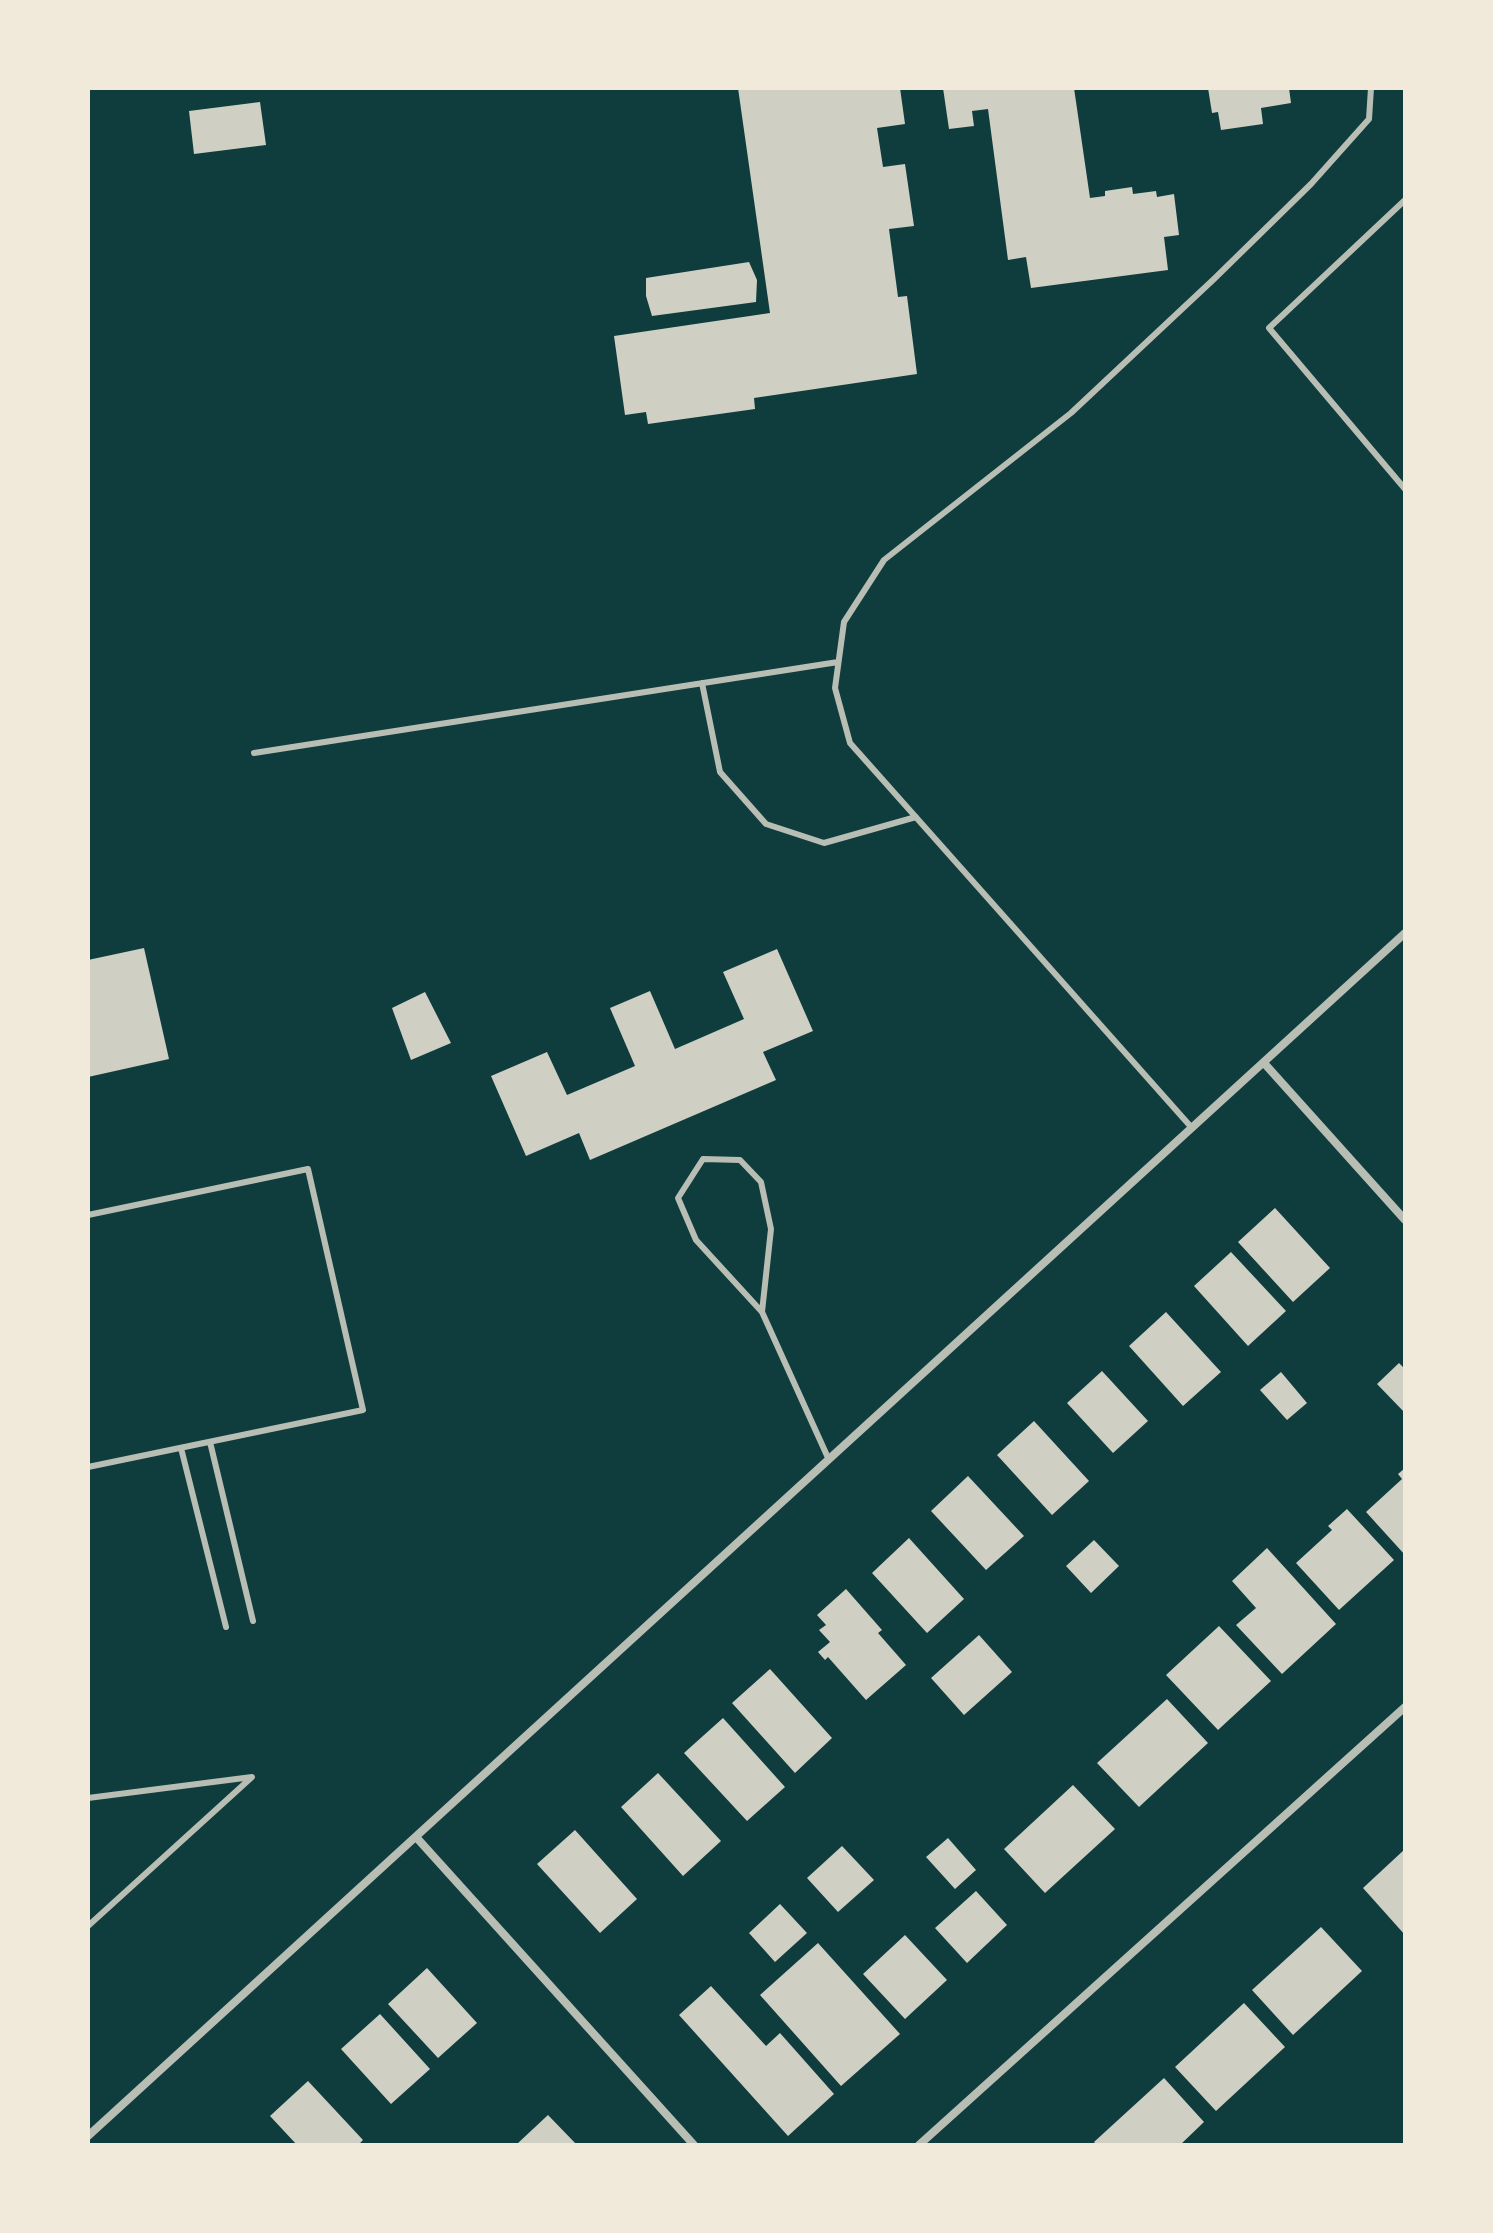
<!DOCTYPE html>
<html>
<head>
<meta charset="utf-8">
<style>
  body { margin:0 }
  #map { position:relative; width:1493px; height:2233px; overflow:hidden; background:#0f3d3e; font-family:Roboto,sans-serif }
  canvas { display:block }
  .frame { position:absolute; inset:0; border:90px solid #f1e9da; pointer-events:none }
</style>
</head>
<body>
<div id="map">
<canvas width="1493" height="2233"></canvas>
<div class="frame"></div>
</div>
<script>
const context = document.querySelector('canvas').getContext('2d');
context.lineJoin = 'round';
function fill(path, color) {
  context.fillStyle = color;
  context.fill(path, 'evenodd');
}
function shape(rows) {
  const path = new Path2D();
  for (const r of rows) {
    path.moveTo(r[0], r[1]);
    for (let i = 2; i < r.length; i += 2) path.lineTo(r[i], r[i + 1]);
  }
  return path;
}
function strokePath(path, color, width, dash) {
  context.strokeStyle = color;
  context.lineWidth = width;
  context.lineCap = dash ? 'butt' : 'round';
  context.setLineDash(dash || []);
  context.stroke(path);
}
fill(shape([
  [738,88,900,88,905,124,877,128,883,167,905,164,914,226,889,229,898,297,907,296,917,374,754,398,755,409,648,424,646,412,625,415,614,336,770,313],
  [943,88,1074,88,1090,198,1105,196,1105,191,1132,187,1133,194,1156,191,1157,197,1174,194,1179,235,1164,237,1168,270,1031,288,1026,257,1008,260,988,109,972,111,974,126,949,129],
  [1208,88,1289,88,1291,103,1261,108,1263,124,1221,130,1218,112,1212,113],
  [260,102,266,145,194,154,189,111],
  [749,262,757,280,756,302,652,316,646,296,646,278],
  [144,948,169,1059,88,1077,88,960],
  [777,949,813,1031,763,1052,776,1080,590,1160,579,1133,526,1156,491,1076,547,1052,567,1095,635,1066,610,1008,650,991,675,1049,744,1019,723,972],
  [425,992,451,1043,411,1060,392,1008],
  [1275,1208,1330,1268,1293,1302,1238,1242],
  [1231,1252,1286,1311,1248,1346,1194,1286],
  [1166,1312,1221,1372,1183,1406,1129,1346],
  [1399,1363,1405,1369,1405,1413,1377,1384],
  [1102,1371,1148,1421,1113,1453,1067,1403],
  [1281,1372,1307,1403,1287,1420,1260,1390],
  [1034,1421,1089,1481,1052,1515,997,1455],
  [1405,1468,1405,1555,1366,1512,1402,1479,1398,1474],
  [968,1476,1024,1536,986,1570,931,1511],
  [1347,1509,1394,1560,1339,1610,1296,1563,1332,1530,1328,1526],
  [909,1538,964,1599,927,1633,872,1573],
  [1094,1540,1119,1566,1091,1593,1066,1566],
  [1267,1548,1336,1624,1282,1674,1236,1625,1256,1608,1232,1581],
  [846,1589,882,1630,878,1633,906,1665,866,1700,828,1657,825,1660,818,1652,830,1642,819,1630,826,1625,817,1615],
  [1219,1626,1271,1681,1218,1730,1166,1675],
  [979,1635,1012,1672,964,1715,931,1678],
  [770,1669,832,1738,795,1773,732,1703],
  [1167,1699,1208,1743,1139,1807,1097,1763],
  [723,1718,785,1787,747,1821,684,1753],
  [658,1773,721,1841,683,1876,621,1807],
  [1073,1785,1115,1829,1045,1893,1004,1849],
  [575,1830,637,1899,600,1933,537,1864],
  [948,1838,976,1870,955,1889,926,1857],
  [842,1846,874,1880,838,1912,807,1878],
  [1405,1849,1405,1935,1363,1888],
  [976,1891,1007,1925,967,1963,935,1928],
  [780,1904,807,1933,775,1962,749,1933],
  [1321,1927,1362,1971,1293,2035,1252,1990],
  [905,1935,947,1980,905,2019,863,1974],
  [818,1943,900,2034,841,2086,760,1995],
  [427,1968,477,2023,438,2058,388,2004],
  [711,1986,766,2046,780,2033,834,2094,788,2136,679,2015],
  [1244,2003,1285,2047,1216,2111,1175,2067],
  [380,2014,430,2069,391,2104,341,2049],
  [1164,2078,1204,2122,1180,2145,1097,2145,1094,2142],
  [308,2081,363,2140,358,2145,297,2145,270,2116],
  [548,2115,577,2145,518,2143]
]), '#cfcfc3');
strokePath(shape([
  [1405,200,1269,328,1405,489],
  [702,683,720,772,766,824,824,843,916,817],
  [254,753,838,662],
  [1192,1128,850,743,835,688,844,622,884,560,1071,413,1214,279,1311,184,1369,119,1371,88],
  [88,1215,308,1169,363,1410,88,1467],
  [762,1312,771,1229,761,1182,740,1160,703,1159,678,1198,696,1240,762,1312,829,1460],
  [210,1442,253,1621],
  [181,1448,226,1627],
  [88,1798,252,1777,88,1926]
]), '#b8beb3', 6);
strokePath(shape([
  [1264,1063,1405,1220],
  [416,1837,694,2145],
  [88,2136,1405,933],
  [919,2145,1405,1707]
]), '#b8beb3', 8);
</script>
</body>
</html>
